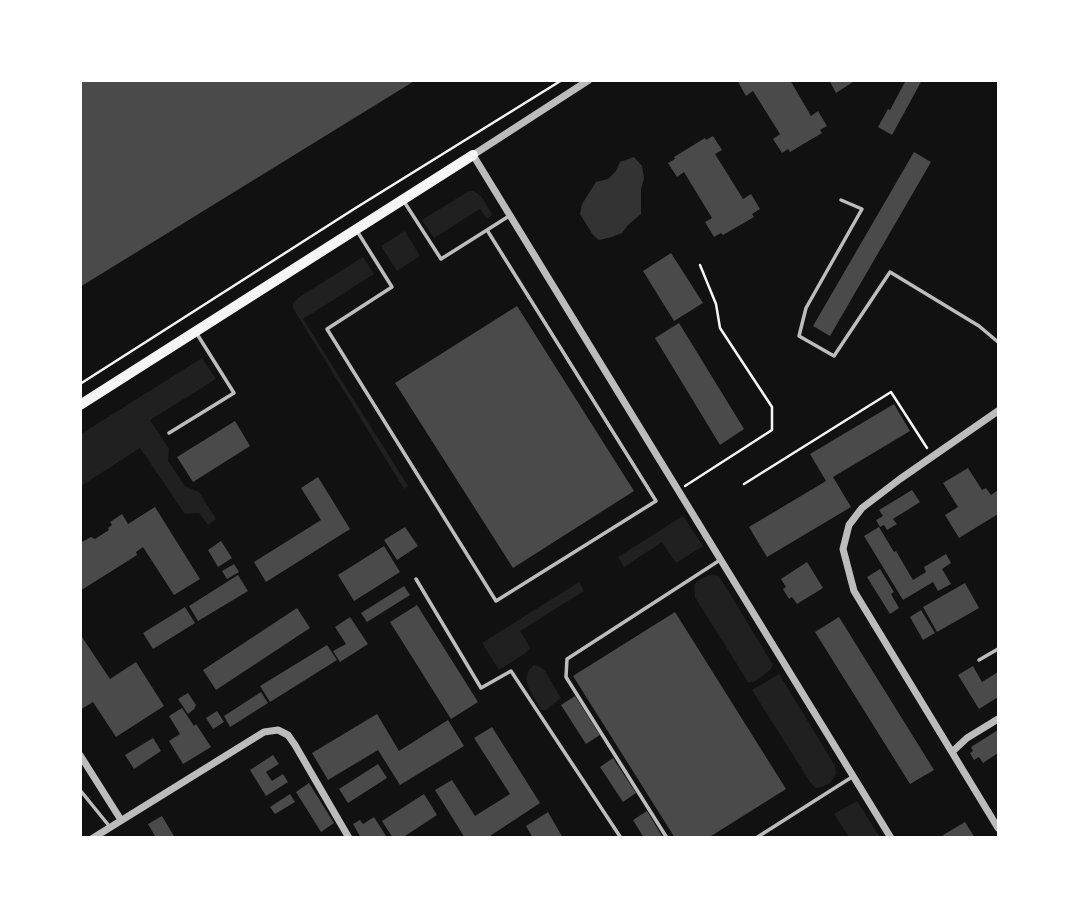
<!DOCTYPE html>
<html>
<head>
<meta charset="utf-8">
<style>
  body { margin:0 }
  #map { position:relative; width:1079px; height:918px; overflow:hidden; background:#111; font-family:Rubik,sans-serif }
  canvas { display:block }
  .frame { position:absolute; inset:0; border:82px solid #fff; pointer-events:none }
</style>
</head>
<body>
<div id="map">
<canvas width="1079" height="918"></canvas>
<div class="frame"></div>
</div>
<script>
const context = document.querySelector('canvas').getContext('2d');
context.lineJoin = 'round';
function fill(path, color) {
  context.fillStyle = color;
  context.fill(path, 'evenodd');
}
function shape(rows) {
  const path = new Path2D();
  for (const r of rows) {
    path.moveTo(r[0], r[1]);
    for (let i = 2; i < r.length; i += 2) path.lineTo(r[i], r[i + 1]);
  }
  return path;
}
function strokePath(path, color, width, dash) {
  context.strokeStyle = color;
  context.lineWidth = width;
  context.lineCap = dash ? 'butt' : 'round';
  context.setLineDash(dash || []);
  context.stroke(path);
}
fill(shape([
  [469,191,473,191,481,196,492,214,491,216,487,219,480,209,434,238,422,220],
  [405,231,420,256,397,271,381,246],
  [363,257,374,274,303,319,408,486,404,489,293,308,293,303,298,298],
  [202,358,216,379,150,420,169,449,168,461,185,486,199,492,216,519,208,525,199,513,185,514,140,448,81,486,81,434],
  [683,516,703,546,676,563,662,542,624,567,618,557],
  [709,575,719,576,773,665,770,670,754,682,748,682,695,597,694,585,700,579],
  [579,582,584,591,520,631,530,647,527,652,499,670,482,643],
  [534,665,540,667,545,671,561,698,546,710,541,710,529,689,526,679,529,670],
  [779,674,835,766,836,774,830,783,822,787,816,788,810,782,752,690],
  [857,801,880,837,849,837,834,814]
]), '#202020');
fill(shape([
  [634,157,642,166,644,178,641,189,641,214,628,225,622,233,612,237,599,240,593,235,580,214,582,204,596,182,608,179,616,171,620,162]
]), '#333');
fill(shape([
  [80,80,416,80,80,287],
  [737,80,790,80,811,116,818,111,827,126,820,130,822,133,790,152,788,149,782,153,773,139,780,134,753,91,746,96],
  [829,80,856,80,836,93],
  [906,80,922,80,892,135,878,127,888,109,890,110],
  [713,136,722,150,715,154,743,199,751,194,760,209,752,214,754,217,723,235,721,233,714,237,705,222,712,218,684,172,677,177,668,163,675,159,674,157,705,138,706,140],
  [914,152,931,162,830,336,813,326],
  [671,253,703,303,674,321,643,271],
  [517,306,634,491,513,568,395,383],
  [679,323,744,429,720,445,655,338],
  [894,404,910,431,833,477,851,507,767,557,749,527,826,481,810,454],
  [235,421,250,446,193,482,177,457],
  [968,468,982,490,986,488,991,495,998,490,998,514,959,538,945,515,958,507,943,483],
  [318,477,350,529,266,582,254,562,321,520,301,488],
  [912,490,920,502,893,519,897,524,887,530,884,525,880,527,876,520,883,516,879,510],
  [155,507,200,579,174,595,143,547,136,552,137,555,80,591,80,543,91,537,95,539,109,530,108,528,112,525,110,522,122,514,128,524],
  [405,527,418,546,397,560,384,540],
  [879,527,894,552,896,551,913,580,926,572,924,567,946,554,951,563,942,569,951,584,938,591,933,582,903,600,864,536],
  [221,541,232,558,218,567,208,550],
  [384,546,400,572,354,601,338,575],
  [807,562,823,588,797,604,792,597,789,599,783,589,786,587,781,579],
  [234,564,239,572,227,579,222,571],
  [880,569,894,592,891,594,899,608,890,614,867,577],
  [238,575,248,591,198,621,189,606],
  [965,583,979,608,937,632,923,607],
  [404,586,410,595,367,622,361,613],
  [417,605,478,702,451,719,390,622],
  [185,607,195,623,153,649,143,633],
  [297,608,310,628,216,690,203,670],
  [921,610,935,633,923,640,910,617],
  [675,612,786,789,708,838,675,838,573,676],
  [350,617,368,644,340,662,333,651,346,644,335,627],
  [839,617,934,770,910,784,815,632],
  [80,634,110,679,136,662,164,706,116,737,93,702,80,710],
  [327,645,337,660,270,702,260,686],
  [973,666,982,682,998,672,998,697,979,709,958,675],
  [261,692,268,703,230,727,224,716],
  [188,693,196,705,194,709,188,714,178,699],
  [575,696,600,735,586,744,561,705],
  [182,708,194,726,196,724,211,747,183,764,169,741,180,734,169,716],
  [217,711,224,722,213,729,206,718],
  [377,714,399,751,448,720,464,746,400,785,378,750,328,780,312,753],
  [492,727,540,803,487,838,465,838,435,790,452,780,475,816,510,794,474,738],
  [998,730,998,753,983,763,979,757,974,760,970,753,973,751,971,747],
  [153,738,161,751,134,769,125,755],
  [273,755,279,764,266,772,272,781,283,774,288,782,266,796,250,770],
  [613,758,636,793,623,802,600,767],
  [378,764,387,778,348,803,339,789],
  [309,783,334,823,321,832,296,792],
  [290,794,295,802,275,814,270,807],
  [424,794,437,815,402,838,393,838,382,821],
  [647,811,663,838,644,838,633,820],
  [548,812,563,838,533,838,526,826],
  [162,816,175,838,156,838,148,824],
  [374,817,386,836,384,838,361,838,353,824,360,820,363,824],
  [965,822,975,838,945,838,943,835]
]), '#4a4a4a');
strokePath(shape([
  [80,384,354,209,562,80],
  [744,484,891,392,927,448],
  [685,486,772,430,772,407,720,328,716,304,700,265]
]), '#f5f5f5', 2.5);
strokePath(shape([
  [841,200,862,209,806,308,799,336,834,356,890,272,979,326,998,342],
  [487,230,509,216],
  [357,231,392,287,327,329,496,601,656,501,487,230,441,259,403,200],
  [169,433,234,393,197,334],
  [416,579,481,688,511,671,621,838],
  [979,660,998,649],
  [80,790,110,827],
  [667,838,566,677,567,659,720,560],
  [756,838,852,777]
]), '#bcbcbc', 3.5);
strokePath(shape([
  [589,80,473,155,891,838],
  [998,411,900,479,862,508,849,525,843,549,854,591,998,828],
  [952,752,967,738,998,719],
  [80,755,121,820],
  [93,838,264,732,278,730,288,735,295,745,349,838]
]), '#bcbcbc', 7);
strokePath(shape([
  [80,405,473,155]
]), '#f5f5f5', 10);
</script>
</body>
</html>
